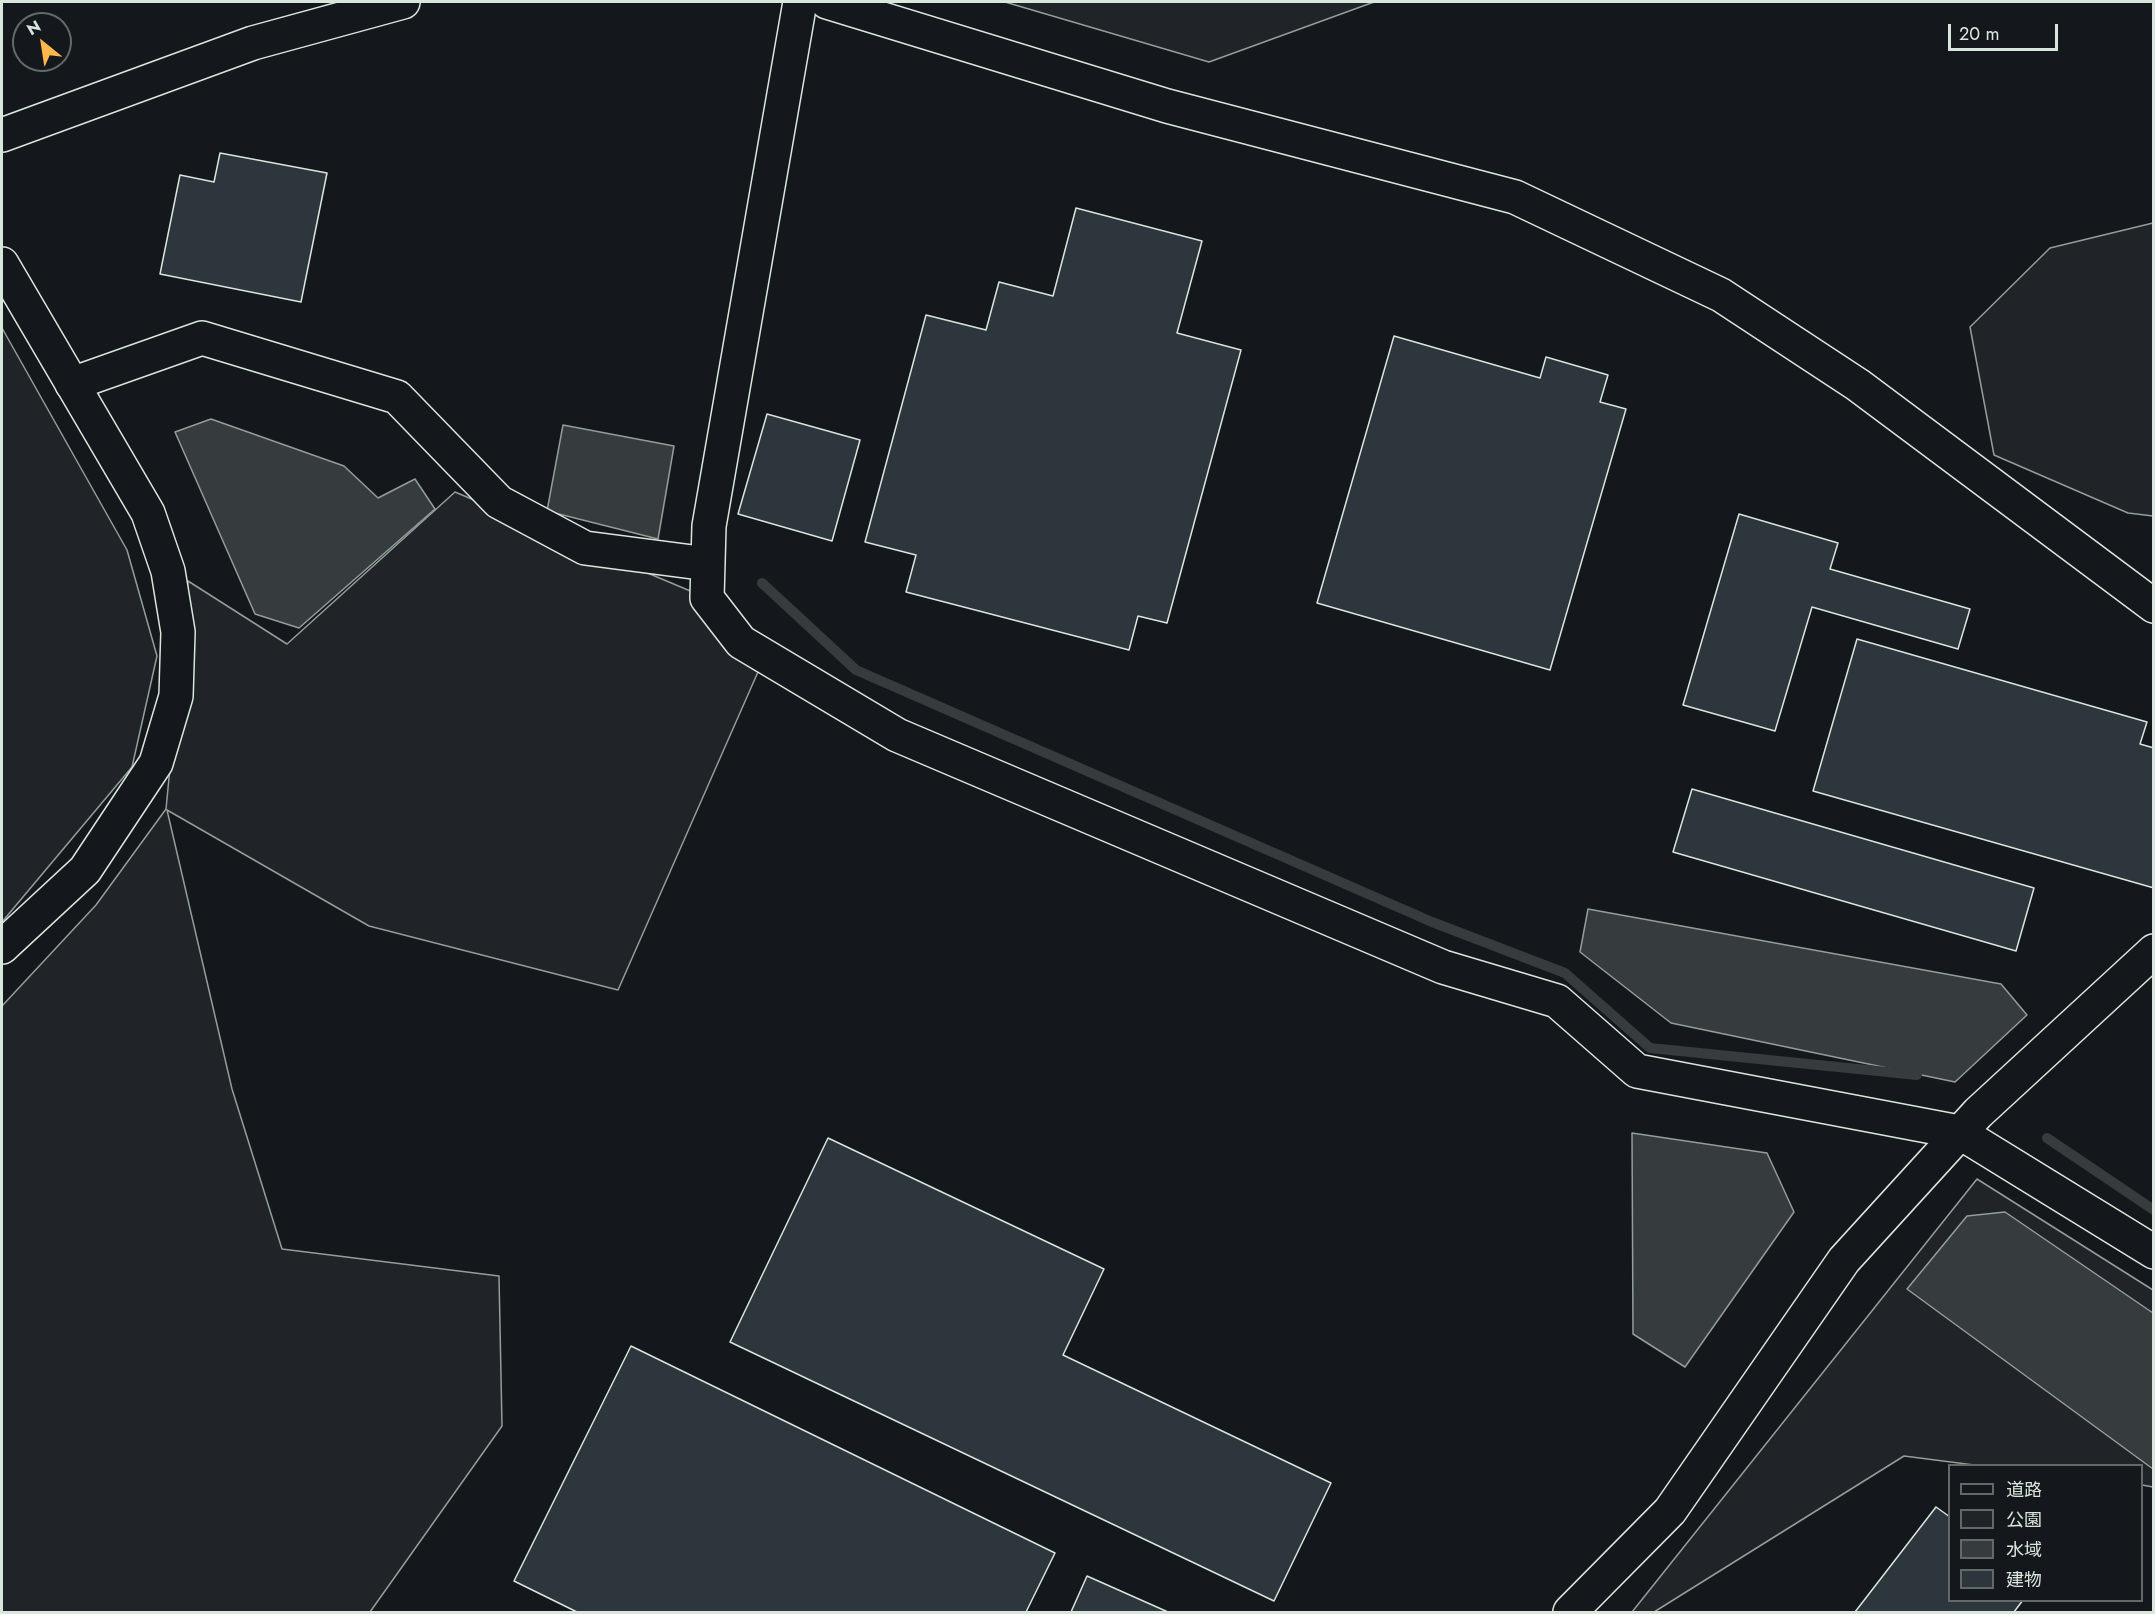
<!DOCTYPE html>
<html>
<head>
<meta charset="utf-8">
<style>
  body { margin:0 }
  #map { position:relative; width:2155px; height:1614px; overflow:hidden; background:#14181c; font-family:Jost,"Noto Sans JP",sans-serif }
  canvas { display:block }
  .frame { position:absolute; inset:0; border:3px solid #d8e6dc; pointer-events:none }
  .legend { position:absolute; left:1948px; top:1464px; width:195px; height:138px; box-sizing:border-box; background:#14181c; border:2px solid #626a69; margin:0; padding:8px 10px; list-style:none; font-size:18px; color:#d8e6dc }
  .legend li { display:flex; align-items:center; gap:12px; height:30px }
  .legend b { width:30px; border:2px solid #626a69 }
  .north { position:absolute; left:12px; top:12px; width:60px; height:60px; box-sizing:border-box; background:#14181c; border:2px solid #626a69; border-radius:50%; rotate:330deg; font-size:16px; font-weight:700; line-height:24px; text-align:center; color:#d8e6dc }
  .north::after { content:''; display:block; margin:auto; width:21px; height:27px; background:#ffb74d; clip-path:polygon(50% 0,100% 100%,50% 72%,0 100%) }
  .scale { position:absolute; left:1948px; top:24px; width:110px; height:27px; box-sizing:border-box; border:3px solid #d8e6dc; border-top:0; padding-left:8px; font-size:18px; line-height:21px; white-space:nowrap; color:#d8e6dc; -webkit-text-stroke:4px #14181c; paint-order:stroke }
</style>
</head>
<body>
<div id="map">
<canvas width="2155" height="1614"></canvas>
<div class="frame"></div>
<ul class="legend">
<li><b style="height:8px;background:#14181c"></b>道路</li>
<li><b style="height:16px;background:#202428"></b>公園</li>
<li><b style="height:16px;background:#363b3e"></b>水域</li>
<li><b style="height:16px;background:#2c363c"></b>建物</li>
</ul>
<div class="north">N</div>
<div class="scale">20 m</div>
</div>
<script>
const context = document.querySelector('canvas').getContext('2d');
context.lineJoin = 'round';
function fill(path, color) {
  context.fillStyle = color;
  context.fill(path, 'evenodd');
}
function shape(rows) {
  const path = new Path2D();
  for (const r of rows) {
    path.moveTo(r[0], r[1]);
    for (let i = 2; i < r.length; i += 2) path.lineTo(r[i], r[i + 1]);
  }
  return path;
}
function strokePath(path, color, width, dash) {
  context.strokeStyle = color;
  context.lineWidth = width;
  context.lineCap = dash ? 'butt' : 'round';
  context.setLineDash(dash || []);
  context.stroke(path);
}
const green = shape([
  [1005,2,1374,2,1209,62,1005,2],
  [2153,223,2154,223,2153,516,2128,513,1994,455,1970,327,2050,248,2153,223],
  [2,328,127,550,157,656,132,767,2,922,2,328],
  [455,492,707,598,765,656,618,990,369,926,167,810,232,1089,282,1249,499,1276,502,1426,370,1612,2,1612,2,1006,96,905,166,809,188,581,287,644,455,492],
  [1977,1179,2153,1290,2153,1487,2142,1485,2142,1466,1982,1466,1904,1456,1654,1612,1632,1612,1977,1179]
]);
fill(green, '#202428');
strokePath(green, '#939e99', 1.5);
const water = shape([
  [211,419,344,466,378,498,415,479,435,509,299,628,255,614,175,432,211,419],
  [563,425,674,446,658,539,547,511,563,425],
  [1588,909,2001,984,2027,1015,1955,1082,1671,1023,1580,952,1588,909],
  [1632,1133,1767,1153,1794,1212,1685,1367,1633,1334,1632,1133],
  [2005,1212,2153,1313,2153,1469,1907,1289,1967,1216,2005,1212]
]);
fill(water, '#363b3e');
strokePath(water, '#939e99', 1.5);
strokePath(shape([
  [762,583,856,670,1432,922,1565,973,1650,1048,1917,1075],
  [2047,1138,2154,1210]
]), '#363b3e', 10);
const building = shape([
  [220,153,327,173,301,302,160,274,180,175,214,182,220,153],
  [1076,208,1202,241,1177,333,1241,350,1167,623,1138,616,1129,650,906,592,916,555,865,542,926,315,986,330,999,282,1053,296,1076,208],
  [1394,336,1540,378,1546,357,1608,375,1600,402,1626,409,1550,670,1317,603,1394,336],
  [767,414,860,440,832,541,738,514,767,414],
  [1739,514,1838,543,1830,569,1970,609,1958,649,1812,607,1775,731,1683,705,1739,514],
  [1857,639,2147,722,2140,744,2154,748,2154,888,1813,791,1857,639],
  [1692,789,2034,888,2016,951,1673,852,1692,789],
  [828,1138,1104,1269,1063,1355,1331,1483,1274,1601,730,1342,828,1138],
  [631,1346,1055,1553,1026,1612,577,1612,514,1581,631,1346],
  [1936,1507,1950,1517,1950,1600,2023,1600,2014,1612,1855,1612,1936,1507],
  [1087,1576,1168,1612,1071,1612,1087,1576]
]);
fill(building, '#2c363c');
strokePath(building, '#d8e6dc', 1.5);
const street = shape([
  [800,2,709,526,707,598,741,642,897,735,1443,967,1557,1001,1637,1071,1959,1132,2154,1252],
  [72,384,202,338,397,397,499,502,585,548,708,564]
]);
const secondary = shape([
  [827,2,1167,106,1515,197,1721,295,1858,385,2154,606],
  [2,135,253,43,403,2],
  [2,264,148,513,168,571,178,632,176,696,156,763,85,870,2,947],
  [1570,1612,1670,1511,1844,1260,1978,1113,2154,951]
]);
strokePath(street, '#d8e6dc', 36);
strokePath(secondary, '#d8e6dc', 36);
strokePath(street, '#14181c', 33);
strokePath(secondary, '#14181c', 33);
</script>
</body>
</html>
